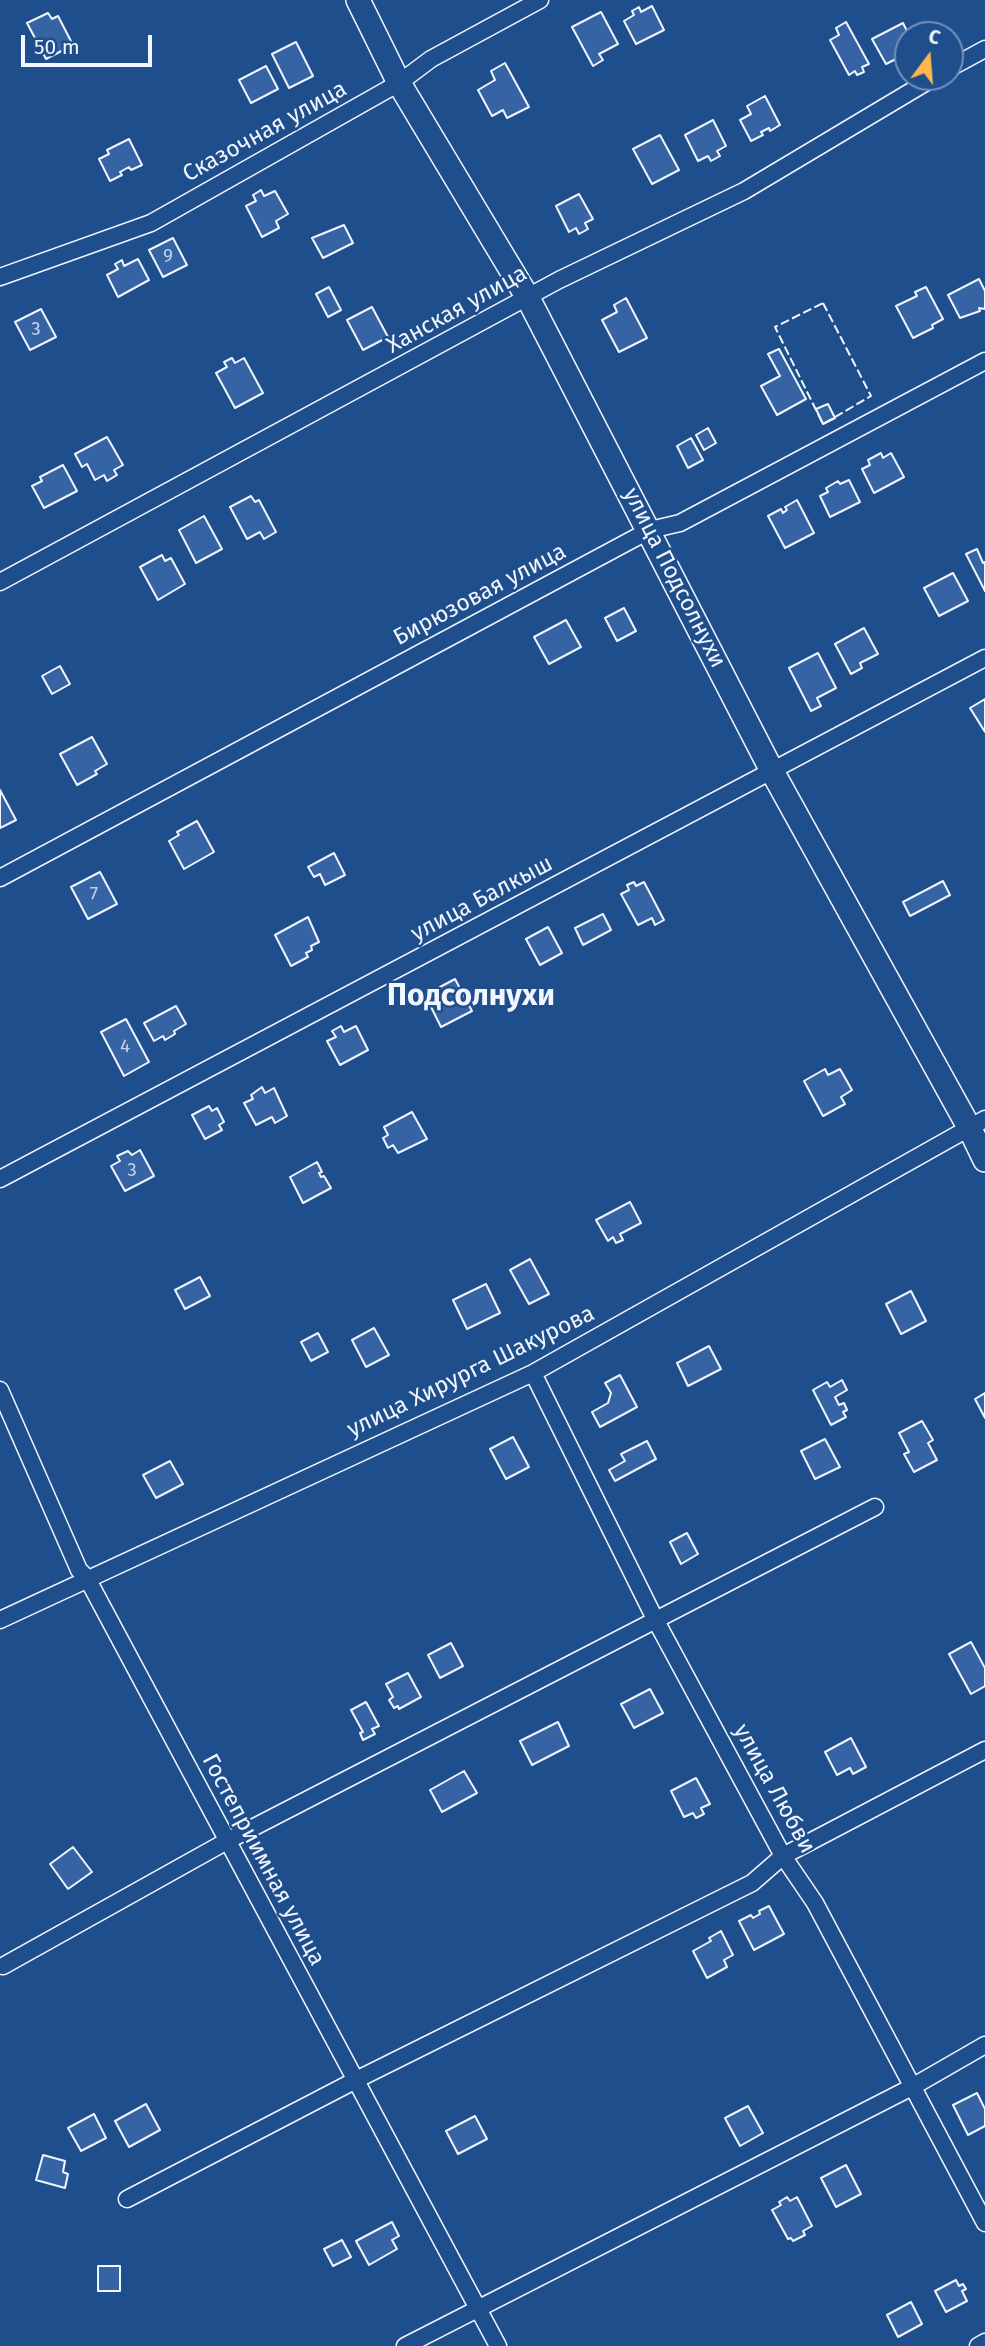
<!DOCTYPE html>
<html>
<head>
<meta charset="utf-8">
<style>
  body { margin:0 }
  #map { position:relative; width:985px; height:2346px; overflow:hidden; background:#1f4e8c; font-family:"Fira Sans",sans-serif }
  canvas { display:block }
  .north { position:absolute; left:894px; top:21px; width:70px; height:70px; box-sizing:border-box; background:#1f4e8c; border:2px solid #7391ba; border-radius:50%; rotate:16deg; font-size:19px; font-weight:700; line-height:28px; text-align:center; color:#f2f6ff }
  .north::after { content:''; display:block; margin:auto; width:24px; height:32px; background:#ffb74d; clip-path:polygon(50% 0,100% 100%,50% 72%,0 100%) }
  .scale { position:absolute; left:21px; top:35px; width:131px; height:32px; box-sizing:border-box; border:4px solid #f2f6ff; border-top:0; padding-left:9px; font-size:21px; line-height:24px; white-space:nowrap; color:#f2f6ff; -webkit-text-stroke:5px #1f4e8c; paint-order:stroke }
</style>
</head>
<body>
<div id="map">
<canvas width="985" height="2346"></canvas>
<div class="north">С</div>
<div class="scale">50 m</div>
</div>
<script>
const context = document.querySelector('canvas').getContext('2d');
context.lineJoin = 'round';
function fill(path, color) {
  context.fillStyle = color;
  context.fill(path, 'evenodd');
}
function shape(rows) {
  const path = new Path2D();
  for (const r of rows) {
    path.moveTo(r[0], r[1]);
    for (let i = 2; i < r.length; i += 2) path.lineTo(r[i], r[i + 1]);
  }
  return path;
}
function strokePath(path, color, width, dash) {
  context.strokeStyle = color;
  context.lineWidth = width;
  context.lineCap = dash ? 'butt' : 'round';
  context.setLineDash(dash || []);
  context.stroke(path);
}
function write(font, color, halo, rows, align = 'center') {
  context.font = font + ' "Fira Sans",sans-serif';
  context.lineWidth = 5;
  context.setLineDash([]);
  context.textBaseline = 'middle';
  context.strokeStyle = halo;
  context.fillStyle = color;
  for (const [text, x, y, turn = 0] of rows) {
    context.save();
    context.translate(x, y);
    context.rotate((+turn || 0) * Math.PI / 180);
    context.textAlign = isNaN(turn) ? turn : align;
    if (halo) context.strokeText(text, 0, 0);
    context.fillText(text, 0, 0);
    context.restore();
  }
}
const building = shape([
  [652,6,664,30,636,44,624,21,634,15,632,11,639,7,641,12,652,6],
  [601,12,618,44,599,54,603,60,593,66,572,27,601,12],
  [48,13,52,19,58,16,73,45,46,59,27,23,48,13],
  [846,22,869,64,862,67,864,72,857,75,855,71,849,75,830,40,839,35,836,28,846,22],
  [903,23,909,35,908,49,904,51,906,54,886,64,872,39,903,23],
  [296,42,313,76,289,88,272,54,296,42],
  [505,63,529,107,507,118,503,110,492,116,478,90,495,80,491,71,505,63],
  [266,66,278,89,251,103,239,80,266,66],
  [765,96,780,125,770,131,769,128,761,132,763,135,751,141,740,120,751,114,747,106,765,96],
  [713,120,726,146,717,151,720,156,711,161,708,156,698,161,685,135,713,120],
  [660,135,679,170,652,184,633,149,660,135],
  [129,139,142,165,131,170,129,167,120,172,122,175,110,181,99,159,109,154,107,150,129,139],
  [261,190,264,196,275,191,288,214,276,221,279,228,262,237,246,206,256,201,253,195,261,190],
  [579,194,593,219,585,223,588,229,579,234,576,228,569,232,556,206,579,194],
  [344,225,353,243,323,258,312,238,344,225],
  [173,238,187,265,163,277,149,250,173,238],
  [138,259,149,280,118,297,107,275,118,269,115,264,122,260,124,266,138,259],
  [979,279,985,291,985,309,979,308,980,311,960,318,948,295,979,279],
  [329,287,341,310,328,317,316,294,329,287],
  [926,287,943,319,932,325,933,328,913,338,896,306,917,296,915,292,926,287],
  [626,298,647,338,619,352,602,320,617,312,614,305,626,298],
  [372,307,388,337,363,350,347,320,372,307],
  [41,309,56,337,30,350,15,322,41,309],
  [779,349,806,399,777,415,761,386,780,376,768,354,779,349],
  [232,358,235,363,244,358,263,393,235,408,216,373,227,367,224,362,232,358],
  [828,404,835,418,823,424,816,409,828,404],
  [708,428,716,443,704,450,696,435,708,428],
  [107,437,123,465,114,470,117,475,107,481,104,475,95,480,87,464,82,467,75,454,107,437],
  [691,438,703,460,688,468,677,446,691,438],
  [881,453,883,458,891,453,904,477,874,493,862,469,870,465,868,460,881,453],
  [63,465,77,491,44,508,32,486,42,481,40,477,63,465],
  [849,480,860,502,830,517,820,496,828,492,826,488,838,481,840,484,849,480],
  [251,496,255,502,259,500,276,532,264,539,260,532,247,539,230,507,251,496],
  [797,500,814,533,785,548,768,516,781,509,783,513,787,510,785,507,797,500],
  [204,516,222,549,196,563,179,530,204,516],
  [977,549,983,563,985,562,985,591,966,554,977,549],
  [162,555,165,561,171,558,185,584,158,600,140,567,162,555],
  [953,573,968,601,939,616,924,588,953,573],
  [624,608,636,631,617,641,605,618,624,608],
  [566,620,581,647,549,664,534,637,566,620],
  [864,628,878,654,860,663,862,668,851,674,835,644,864,628],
  [818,653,836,688,817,698,821,706,811,711,789,668,818,653],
  [60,666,70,684,52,694,42,676,60,666],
  [985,699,985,732,970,708,985,699],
  [92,737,107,764,95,771,97,774,77,785,60,754,92,737],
  [0,790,16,820,0,828,0,790],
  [197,821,214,852,184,869,169,841,179,835,177,832,197,821],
  [334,853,345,875,325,885,320,874,314,877,308,867,334,853],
  [100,872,117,904,88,919,71,887,100,872],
  [943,881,950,895,910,916,903,902,943,881],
  [634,882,636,886,644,882,664,920,655,925,652,918,638,925,621,894,629,890,627,885,634,882],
  [603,914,611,930,583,945,575,928,603,914],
  [308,917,319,942,311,946,312,950,306,953,308,957,291,966,275,935,308,917],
  [548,927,562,953,540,965,526,939,548,927],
  [455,979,472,1011,441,1027,425,995,455,979],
  [176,1006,186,1024,174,1031,175,1034,165,1040,163,1036,154,1041,144,1023,176,1006],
  [126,1019,149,1062,124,1076,101,1032,126,1019],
  [341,1026,344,1032,356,1026,368,1050,340,1065,327,1041,336,1037,332,1031,341,1026],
  [825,1069,828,1075,840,1069,852,1090,841,1097,845,1104,823,1116,804,1081,825,1069],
  [262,1087,265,1093,274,1088,287,1116,275,1123,272,1117,256,1125,244,1103,253,1099,251,1095,262,1087],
  [209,1106,212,1111,217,1108,224,1122,219,1125,222,1130,205,1139,192,1115,209,1106],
  [412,1112,427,1139,398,1153,393,1145,388,1148,383,1138,388,1135,384,1127,412,1112],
  [140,1150,154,1176,125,1191,111,1166,120,1161,117,1156,128,1151,132,1155,140,1150],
  [317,1162,322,1172,319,1173,321,1177,324,1176,331,1188,303,1203,290,1177,317,1162],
  [630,1202,641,1223,620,1234,623,1240,616,1243,613,1237,608,1241,596,1220,630,1202],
  [530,1259,549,1294,529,1304,510,1270,530,1259],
  [200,1277,210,1296,185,1309,175,1290,200,1277],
  [486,1284,500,1313,467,1329,453,1300,486,1284],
  [911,1291,926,1321,901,1334,886,1304,911,1291],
  [374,1328,389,1355,366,1367,352,1340,374,1328],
  [318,1333,328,1352,311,1361,301,1342,318,1333],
  [709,1346,721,1369,688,1386,677,1363,709,1346],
  [620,1375,637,1407,600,1427,592,1412,608,1403,611,1393,605,1383,620,1375],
  [842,1380,847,1390,835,1397,839,1405,844,1403,847,1410,843,1412,846,1417,831,1425,813,1390,827,1382,830,1387,842,1380],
  [985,1393,985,1418,975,1399,985,1393],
  [922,1421,933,1440,928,1443,937,1460,914,1472,904,1454,909,1452,899,1433,922,1421],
  [513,1437,529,1467,506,1479,490,1449,513,1437],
  [825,1439,840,1467,815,1479,801,1451,825,1439],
  [647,1441,656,1459,615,1481,609,1470,625,1461,621,1454,647,1441],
  [170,1461,183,1484,156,1498,143,1475,170,1461],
  [687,1533,698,1554,681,1564,670,1542,687,1533],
  [971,1642,985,1668,985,1686,971,1694,949,1654,971,1642],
  [451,1643,463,1666,440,1678,428,1655,451,1643],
  [408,1673,421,1697,399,1709,398,1706,394,1708,389,1700,393,1697,386,1684,408,1673],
  [650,1689,663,1713,634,1728,621,1704,650,1689],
  [366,1702,379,1726,372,1729,375,1734,363,1740,360,1733,363,1732,351,1710,366,1702],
  [558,1722,569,1746,532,1765,520,1741,558,1722],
  [851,1738,866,1767,853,1774,850,1768,837,1775,825,1752,851,1738],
  [464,1771,477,1793,442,1812,430,1790,464,1771],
  [696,1778,710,1804,701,1808,704,1814,696,1818,693,1813,684,1817,671,1791,696,1778],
  [73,1847,92,1872,68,1889,50,1864,73,1847],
  [769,1906,784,1934,754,1950,739,1921,751,1915,753,1918,760,1914,759,1911,769,1906],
  [721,1931,733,1955,724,1960,727,1967,707,1978,693,1951,711,1941,709,1938,721,1931],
  [977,2093,985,2109,985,2126,968,2135,953,2105,977,2093],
  [146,2104,160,2130,129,2147,115,2121,146,2104],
  [748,2106,763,2133,740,2146,725,2118,748,2106],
  [94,2114,106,2138,81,2151,68,2128,94,2114],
  [475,2116,487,2139,458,2154,446,2131,475,2116],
  [43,2155,65,2161,63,2172,68,2174,65,2188,36,2180,43,2155],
  [846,2165,861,2194,836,2207,821,2178,846,2165],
  [787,2197,790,2201,797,2197,812,2226,803,2231,805,2235,793,2241,791,2238,788,2239,772,2210,781,2205,779,2202,787,2197],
  [392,2222,399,2236,392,2240,397,2249,369,2265,356,2241,392,2222],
  [342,2240,351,2257,333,2266,324,2249,342,2240],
  [98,2266,120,2266,120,2291,98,2291,98,2266],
  [956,2280,959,2286,963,2284,966,2289,962,2291,967,2301,946,2312,935,2291,956,2280],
  [911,2302,922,2324,898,2337,887,2315,911,2302]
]);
fill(building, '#3563a3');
strokePath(building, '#f2f6ff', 2);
const street = shape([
  [950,68,985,49],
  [0,277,151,223,399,83,431,59,540,0],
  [0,582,559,280,744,191,935,77],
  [0,878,650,530,680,523,985,361],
  [0,1179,985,658],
  [533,1373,655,1619,783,1856,815,1903,985,2223],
  [0,1390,79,1570,87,1578,498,2346],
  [0,1620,533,1373,985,1119],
  [3,1966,227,1841,875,1507],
  [127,2199,356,2080,752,1883,783,1856,985,1750],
  [405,2346,912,2087,985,2045],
  [978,2346,985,2342]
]);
const secondary = shape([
  [358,0,399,83,528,298,772,771,970,1129,985,1160]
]);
strokePath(street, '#f2f6ff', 19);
strokePath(secondary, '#f2f6ff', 26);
strokePath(street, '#1f4e8c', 16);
strokePath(secondary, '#1f4e8c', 23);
strokePath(shape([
  [823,303,871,396,823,424,775,327,823,303]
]), '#f2f6ff', 2, [9, 3.5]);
write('19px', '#c3d1e8', null, [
  ["9",168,257],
  ["3",36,330],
  ["7",94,895],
  ["4",125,1047],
  ["3",132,1171]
]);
write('23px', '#f2f6ff', '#1f4e8c', [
  ["Сказочная улица",265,132,-29],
  ["Ханская улица",457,310,-29],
  ["улица Подсолнухи",674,578,63],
  ["Бирюзовая улица",480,595,-28],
  ["улица Балкыш",482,899,-28],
  ["улица Хирурга Шакурова",471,1372,-26],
  ["улица Любви",774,1789,61],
  ["Гостеприимная улица",263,1860,62]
]);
write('bold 30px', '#f2f6ff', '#1f4e8c', [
  ["Подсолнухи",471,997]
]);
</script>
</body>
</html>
